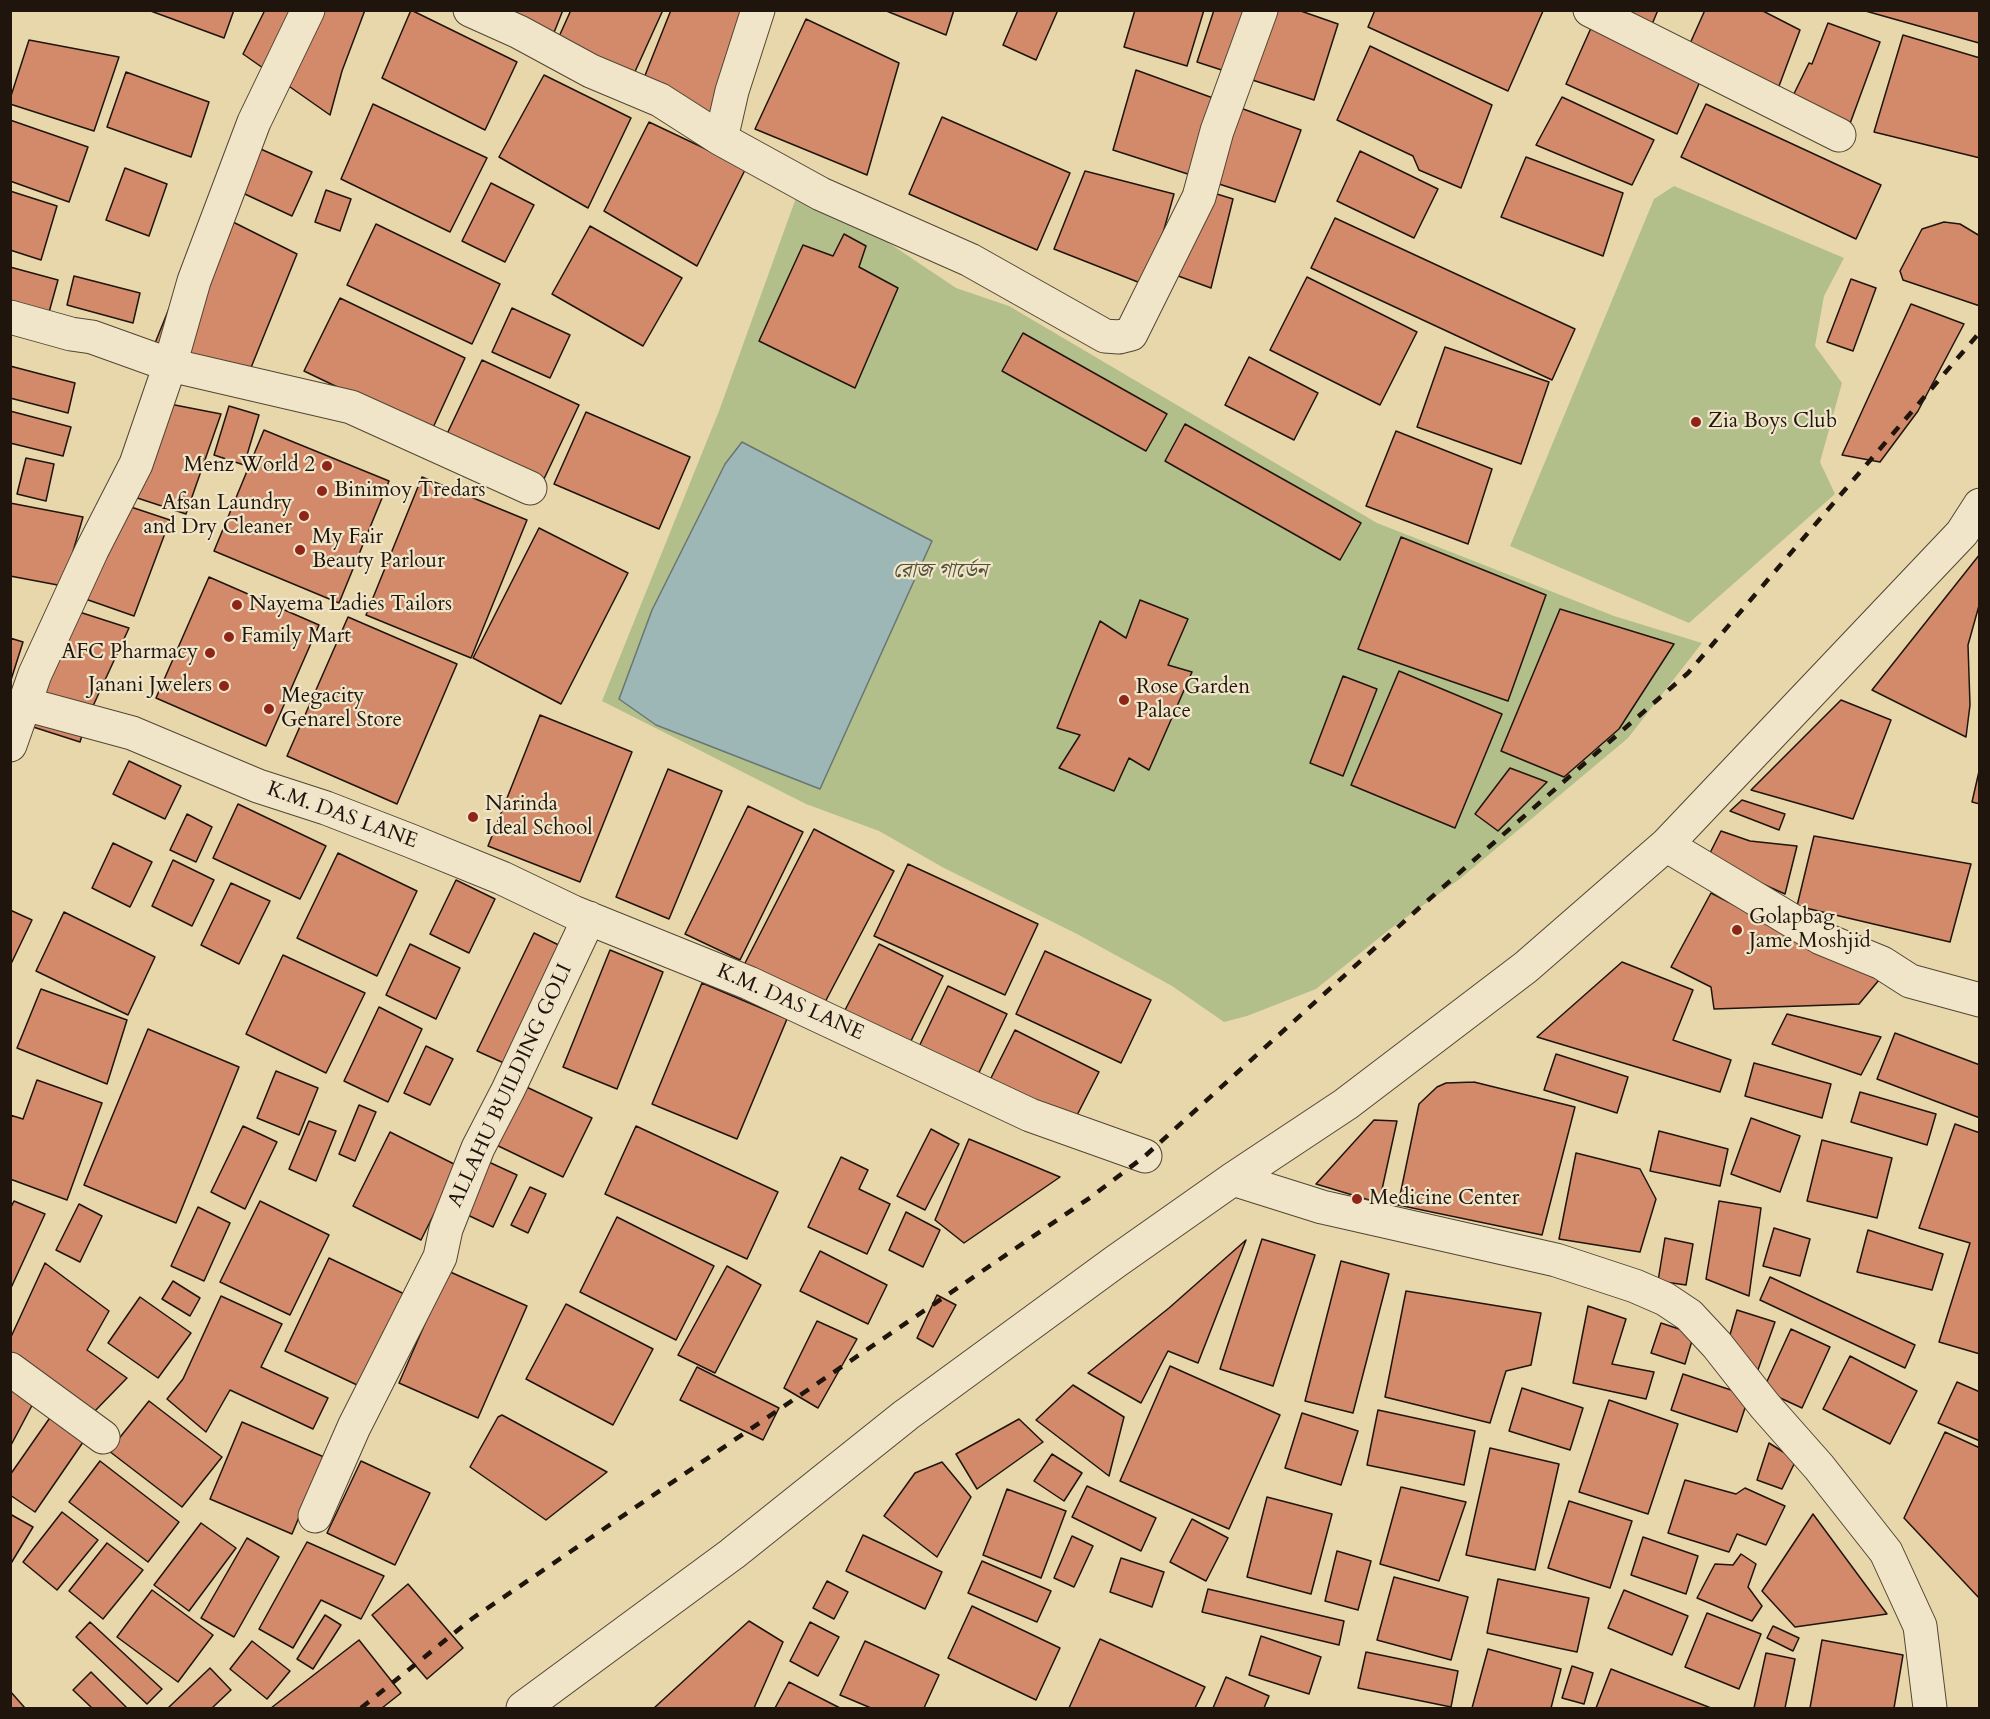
<!DOCTYPE html>
<html>
<head>
<meta charset="utf-8">
<style>
  body { margin:0 }
  #map { position:relative; width:1990px; height:1719px; overflow:hidden; background:#e8d7ab; font-family:Cardo,serif }
  canvas { display:block }
  .frame { position:absolute; inset:0; border:12px solid #1f150d; pointer-events:none }
</style>
</head>
<body>
<div id="map">
<canvas width="1990" height="1719"></canvas>
<div class="frame"></div>
</div>
<script>
const context = document.querySelector('canvas').getContext('2d');
context.lineJoin = 'round';
function fill(path, color) {
  context.fillStyle = color;
  context.fill(path, 'evenodd');
}
function shape(rows) {
  const path = new Path2D();
  for (const r of rows) {
    path.moveTo(r[0], r[1]);
    for (let i = 2; i < r.length; i += 2) path.lineTo(r[i], r[i + 1]);
  }
  return path;
}
function strokePath(path, color, width, dash) {
  context.strokeStyle = color;
  context.lineWidth = width;
  context.lineCap = dash ? 'butt' : 'round';
  context.setLineDash(dash || []);
  context.stroke(path);
}
function write(font, color, halo, rows, align = 'center') {
  context.font = font + ' Cardo,"Noto Serif Bengali",serif';
  context.lineWidth = 4.5;
  context.setLineDash([]);
  context.textBaseline = 'middle';
  context.strokeStyle = halo;
  context.fillStyle = color;
  for (const [text, x, y, turn = 0] of rows) {
    context.save();
    context.translate(x, y);
    context.rotate((+turn || 0) * Math.PI / 180);
    context.textAlign = isNaN(turn) ? turn : align;
    if (halo) context.strokeText(text, 0, 0);
    context.fillText(text, 0, 0);
    context.restore();
  }
}
fill(shape([
  [801,184,956,288,1009,306,1377,523,1614,616,1702,643,1628,738,1461,878,1390,929,1316,989,1247,1016,1224,1022,1172,986,1079,935,944,868,879,831,806,804,602,701,719,411],
  [1674,186,1844,258,1824,296,1815,346,1842,383,1820,462,1835,494,1689,623,1510,546,1654,199]
]), '#b3bf8b');
const water = shape([
  [742,442,932,541,820,789,656,725,619,699,652,610,725,464,742,442]
]);
fill(water, '#9cb7b5');
strokePath(water, '#6a7672', 1.5);
const building = shape([
  [148,10,234,10,224,38,148,10],
  [265,10,365,10,342,71,330,115,243,54,265,10],
  [411,10,517,62,485,130,382,78,411,10],
  [492,10,563,10,553,35,492,10],
  [571,10,663,10,633,76,557,41,571,10],
  [671,10,749,10,710,114,644,78,671,10],
  [884,10,954,10,946,35,884,10],
  [1018,10,1058,10,1036,60,1003,45,1018,10],
  [1135,10,1204,10,1187,66,1124,47,1135,10],
  [1214,10,1298,10,1338,24,1314,100,1197,62,1214,10],
  [1375,10,1543,10,1543,11,1508,91,1368,27,1375,10],
  [1618,10,1658,10,1645,41,1618,10],
  [1705,10,1761,10,1800,30,1773,102,1684,57,1705,10],
  [1862,10,1980,10,1979,43,1862,10],
  [806,19,899,63,867,175,755,129,806,19],
  [1828,23,1880,42,1848,129,1788,106,1809,63,1812,64,1828,23],
  [1591,28,1702,77,1677,134,1566,84,1591,28],
  [1903,35,1980,58,1980,158,1874,132,1903,35],
  [29,40,119,57,94,131,10,104,10,99,29,40],
  [1370,46,1492,105,1461,188,1419,170,1413,156,1337,120,1370,46],
  [1136,70,1301,130,1275,202,1113,150,1136,70],
  [126,72,209,102,191,157,107,127,126,72],
  [544,75,631,118,588,208,499,157,544,75],
  [1562,97,1654,140,1632,185,1536,145,1562,97],
  [373,104,487,158,450,232,341,179,373,104],
  [1706,104,1881,185,1856,239,1681,157,1706,104],
  [942,117,1070,173,1037,250,909,194,942,117],
  [10,120,88,147,69,202,10,181,10,120],
  [649,122,746,168,697,266,604,211,649,122],
  [254,146,312,172,292,216,234,189,254,146],
  [1360,151,1438,189,1414,238,1337,201,1360,151],
  [1526,157,1623,193,1603,256,1501,217,1526,157],
  [125,168,167,184,149,236,106,220,125,168],
  [1085,171,1174,194,1148,286,1054,249,1085,171],
  [491,183,534,205,505,262,462,241,491,183],
  [1191,186,1233,199,1211,288,1170,273,1191,186],
  [326,190,351,199,340,231,315,222,326,190],
  [10,191,57,206,41,260,10,250,10,191],
  [209,210,297,254,248,375,151,353,209,210],
  [1335,218,1575,329,1552,380,1311,268,1335,218],
  [1944,222,1960,224,1980,236,1980,306,1903,280,1900,271,1922,229,1944,222],
  [376,224,500,284,472,344,347,285,376,224],
  [590,226,682,278,643,346,552,294,590,226],
  [844,234,866,246,859,267,898,288,855,388,759,341,803,245,833,256,844,234],
  [10,267,58,280,41,341,10,332,10,267],
  [74,276,140,293,133,323,67,305,74,276],
  [1307,277,1417,332,1380,405,1270,350,1307,277],
  [1851,279,1876,288,1853,351,1827,342,1851,279],
  [340,298,465,358,431,432,304,371,340,298],
  [1911,304,1964,324,1918,411,1880,462,1842,455,1911,304],
  [512,308,570,335,550,378,492,352,512,308],
  [1023,333,1167,414,1146,451,1002,371,1023,333],
  [1445,347,1549,382,1521,464,1417,427,1445,347],
  [1249,357,1318,393,1294,440,1225,405,1249,357],
  [482,360,579,405,543,481,446,436,482,360],
  [10,366,75,383,68,413,10,398,10,366],
  [144,399,221,414,186,514,116,491,144,399],
  [229,406,259,415,244,465,214,455,229,406],
  [10,411,71,427,63,456,10,443,10,411],
  [586,412,690,457,659,529,554,484,586,412],
  [1185,424,1361,523,1340,560,1165,461,1185,424],
  [264,430,389,481,339,603,214,551,264,430],
  [1396,431,1492,469,1468,544,1366,506,1396,431],
  [26,458,54,464,46,501,17,494,26,458],
  [422,477,527,520,471,658,366,615,422,477],
  [104,498,170,520,134,616,74,595,104,498],
  [10,503,83,517,63,586,10,576,10,503],
  [539,528,628,573,561,704,473,658,539,528],
  [1401,537,1546,595,1508,701,1358,649,1401,537],
  [1980,554,1980,602,1968,645,1970,705,1966,737,1872,690,1980,554],
  [209,577,319,625,266,746,156,698,209,577],
  [1140,600,1188,619,1168,665,1192,672,1149,770,1129,758,1114,791,1059,768,1080,735,1057,728,1100,621,1126,638,1140,600],
  [70,609,129,628,87,719,80,742,30,726,70,609],
  [1560,609,1674,644,1619,729,1564,777,1501,751,1560,609],
  [348,617,457,664,397,804,287,756,348,617],
  [10,638,23,642,10,683,10,638],
  [1399,671,1502,714,1455,828,1351,785,1399,671],
  [1343,676,1377,689,1343,776,1310,763,1343,676],
  [1841,700,1891,720,1853,819,1751,790,1841,700],
  [540,715,632,752,580,882,488,846,540,715],
  [129,761,181,786,165,819,113,794,129,761],
  [1980,767,1980,804,1972,802,1980,767],
  [1510,768,1547,782,1498,831,1475,814,1510,768],
  [668,769,722,791,669,919,616,897,668,769],
  [1742,800,1785,814,1779,830,1730,811,1742,800],
  [238,804,326,846,300,899,213,858,238,804],
  [748,806,803,832,740,960,685,934,748,806],
  [187,814,212,827,196,862,170,850,187,814],
  [814,829,894,871,823,1006,744,965,814,829],
  [1721,831,1750,841,1797,846,1785,894,1707,859,1721,831],
  [1814,836,1971,864,1950,942,1797,906,1814,836],
  [113,843,152,862,130,907,92,888,113,843],
  [338,853,417,891,377,976,297,938,338,853],
  [173,860,214,880,192,926,152,906,173,860],
  [908,864,1038,924,1005,995,874,936,908,864],
  [456,880,495,899,469,953,430,934,456,880],
  [231,883,270,901,239,964,201,945,231,883],
  [1711,893,1879,980,1859,1004,1714,1009,1711,987,1671,967,1711,893],
  [10,910,32,920,10,966,10,910],
  [64,912,155,957,128,1015,36,971,64,912],
  [534,933,571,951,515,1068,477,1051,534,933],
  [410,944,460,968,436,1019,386,995,410,944],
  [879,944,943,976,908,1047,843,1014,879,944],
  [610,950,663,972,617,1089,563,1067,610,950],
  [1045,951,1151,1000,1121,1063,1016,1014,1045,951],
  [283,955,365,993,326,1073,246,1034,283,955],
  [1622,962,1693,990,1673,1040,1731,1060,1720,1092,1537,1037,1622,962],
  [702,983,787,1019,737,1139,652,1104,702,983],
  [948,986,1007,1014,974,1083,915,1055,948,986],
  [41,989,127,1020,107,1084,17,1048,41,989],
  [379,1007,422,1029,388,1102,344,1081,379,1007],
  [1787,1014,1881,1037,1861,1075,1772,1044,1787,1014],
  [148,1029,239,1067,176,1223,84,1185,148,1029],
  [1015,1030,1099,1072,1070,1129,987,1086,1015,1030],
  [1895,1033,1980,1065,1980,1118,1877,1079,1895,1033],
  [426,1046,453,1059,430,1105,404,1093,426,1046],
  [1556,1054,1628,1077,1617,1113,1544,1090,1556,1054],
  [1754,1063,1831,1084,1822,1118,1745,1096,1754,1063],
  [276,1071,318,1088,299,1135,257,1118,276,1071],
  [37,1080,102,1103,67,1200,10,1179,10,1115,23,1119,37,1080],
  [1474,1082,1575,1107,1542,1235,1398,1205,1419,1104,1437,1087,1446,1083,1474,1082],
  [518,1083,592,1118,563,1177,490,1142,518,1083],
  [1860,1092,1936,1114,1927,1145,1851,1122,1860,1092],
  [359,1105,376,1112,355,1161,339,1154,359,1105],
  [1751,1118,1800,1136,1780,1192,1731,1174,1751,1118],
  [1374,1120,1397,1121,1379,1203,1316,1184,1374,1120],
  [309,1121,336,1131,316,1181,289,1169,309,1121],
  [1955,1124,1980,1133,1980,1354,1939,1342,1970,1243,1919,1228,1955,1124],
  [243,1126,277,1142,245,1209,211,1192,243,1126],
  [636,1126,778,1192,747,1259,605,1194,636,1126],
  [931,1129,959,1144,925,1210,897,1196,931,1129],
  [1659,1131,1728,1149,1720,1186,1650,1171,1659,1131],
  [390,1132,458,1166,421,1240,353,1206,390,1132],
  [969,1139,1060,1177,964,1243,935,1220,969,1139],
  [1822,1140,1892,1158,1877,1218,1807,1201,1822,1140],
  [1576,1153,1640,1169,1656,1199,1640,1252,1559,1239,1576,1153],
  [841,1157,868,1170,859,1189,890,1204,867,1254,808,1227,841,1157],
  [480,1158,517,1175,493,1227,457,1210,480,1158],
  [530,1187,546,1194,528,1233,511,1225,530,1187],
  [14,1201,45,1214,10,1290,10,1209,14,1201],
  [260,1201,329,1235,290,1315,220,1282,260,1201],
  [1719,1201,1761,1208,1749,1296,1706,1279,1719,1201],
  [79,1204,102,1216,80,1262,56,1250,79,1204],
  [198,1207,230,1223,204,1281,171,1266,198,1207],
  [906,1212,940,1230,923,1267,889,1250,906,1212],
  [617,1217,714,1266,676,1340,580,1292,617,1217],
  [1774,1228,1810,1239,1800,1276,1763,1266,1774,1228],
  [1868,1230,1943,1254,1932,1290,1857,1272,1868,1230],
  [1665,1238,1693,1244,1686,1285,1658,1281,1665,1238],
  [1262,1239,1315,1255,1273,1386,1220,1369,1262,1239],
  [1246,1240,1198,1363,1168,1351,1141,1403,1088,1373,1169,1308,1246,1240],
  [820,1251,887,1285,868,1324,800,1291,820,1251],
  [329,1258,419,1301,374,1393,285,1351,329,1258],
  [1341,1261,1389,1274,1353,1413,1305,1401,1341,1261],
  [45,1263,109,1311,87,1350,127,1378,90,1416,10,1360,10,1339,45,1263],
  [727,1266,761,1285,715,1373,678,1355,727,1266],
  [448,1271,527,1306,478,1418,399,1383,448,1271],
  [1770,1277,1915,1345,1905,1368,1760,1300,1770,1277],
  [173,1281,200,1298,190,1316,162,1299,173,1281],
  [1406,1291,1541,1313,1531,1365,1506,1371,1490,1423,1385,1397,1406,1291],
  [937,1295,956,1305,933,1347,917,1338,937,1295],
  [221,1296,282,1324,261,1367,328,1398,313,1429,230,1390,206,1432,167,1399,183,1379,221,1296],
  [140,1297,191,1333,158,1378,108,1343,140,1297],
  [566,1304,653,1349,613,1425,526,1379,566,1304],
  [1588,1306,1626,1319,1612,1364,1654,1372,1646,1399,1573,1383,1588,1306],
  [1737,1310,1775,1322,1754,1381,1726,1349,1737,1310],
  [817,1321,857,1339,818,1408,784,1388,817,1321],
  [1661,1323,1694,1334,1685,1364,1651,1353,1661,1323],
  [1791,1329,1830,1347,1802,1408,1763,1390,1791,1329],
  [1850,1356,1917,1391,1890,1444,1823,1409,1850,1356],
  [1170,1366,1280,1415,1229,1529,1120,1481,1170,1366],
  [697,1367,779,1408,763,1440,680,1400,697,1367],
  [1683,1374,1749,1396,1737,1432,1671,1410,1683,1374],
  [10,1382,37,1396,10,1447,10,1382],
  [1957,1382,1980,1392,1980,1441,1938,1423,1957,1382],
  [1073,1385,1124,1417,1109,1476,1036,1420,1073,1385],
  [1522,1388,1583,1408,1570,1450,1509,1431,1522,1388],
  [1609,1400,1678,1424,1648,1514,1579,1492,1609,1400],
  [149,1401,222,1457,182,1507,109,1451,149,1401],
  [56,1409,90,1432,35,1512,10,1495,10,1475,56,1409],
  [1378,1410,1475,1431,1464,1485,1367,1465,1378,1410],
  [1302,1413,1358,1431,1341,1485,1285,1468,1302,1413],
  [502,1415,607,1472,546,1520,470,1467,498,1417,502,1415],
  [1019,1419,1043,1442,977,1489,956,1454,1019,1419],
  [242,1422,324,1457,292,1534,210,1499,242,1422],
  [1945,1432,1980,1448,1980,1599,1904,1518,1945,1432],
  [1769,1443,1796,1460,1782,1489,1757,1480,1769,1443],
  [1490,1448,1559,1464,1535,1570,1466,1555,1490,1448],
  [1052,1454,1082,1473,1064,1501,1034,1481,1052,1454],
  [100,1461,179,1522,148,1562,69,1502,100,1461],
  [361,1461,430,1493,395,1565,327,1533,361,1461],
  [942,1462,971,1497,937,1557,884,1516,915,1473,942,1462],
  [1685,1480,1736,1494,1745,1488,1785,1506,1766,1545,1737,1534,1729,1552,1668,1533,1685,1480],
  [1087,1486,1156,1518,1141,1551,1072,1517,1087,1486],
  [1401,1487,1466,1502,1439,1581,1380,1564,1401,1487],
  [1007,1489,1066,1511,1041,1578,983,1555,1007,1489],
  [1267,1497,1332,1514,1311,1594,1247,1577,1267,1497],
  [1569,1501,1632,1521,1610,1588,1548,1568,1569,1501],
  [62,1512,98,1540,57,1590,23,1562,62,1512],
  [10,1514,33,1527,10,1565,10,1514],
  [1813,1514,1887,1614,1795,1627,1762,1591,1813,1514],
  [1192,1519,1228,1538,1206,1581,1170,1562,1192,1519],
  [201,1523,236,1548,189,1611,154,1585,201,1523],
  [863,1535,942,1572,925,1609,846,1571,863,1535],
  [1072,1536,1093,1546,1074,1587,1054,1578,1072,1536],
  [1643,1537,1698,1556,1686,1594,1631,1575,1643,1537],
  [247,1538,279,1557,234,1637,201,1618,247,1538],
  [307,1542,384,1576,361,1619,321,1600,293,1648,259,1629,307,1542],
  [107,1543,143,1570,103,1619,69,1591,107,1543],
  [1337,1551,1371,1561,1358,1610,1325,1601,1337,1551],
  [1741,1554,1756,1564,1748,1587,1762,1606,1752,1621,1697,1598,1715,1564,1733,1565,1741,1554],
  [1121,1558,1164,1572,1152,1607,1110,1592,1121,1558],
  [982,1561,1051,1591,1037,1622,968,1593,982,1561],
  [1394,1577,1468,1597,1451,1660,1377,1640,1394,1577],
  [1498,1579,1589,1598,1577,1652,1487,1633,1498,1579],
  [827,1581,848,1592,834,1619,813,1608,827,1581],
  [408,1584,463,1648,427,1679,372,1615,408,1584],
  [1208,1589,1344,1621,1339,1645,1202,1612,1208,1589],
  [152,1590,213,1635,178,1682,117,1637,152,1590],
  [1624,1590,1688,1616,1672,1655,1608,1628,1624,1590],
  [972,1606,1060,1648,1036,1700,948,1658,972,1606],
  [1707,1613,1761,1634,1739,1689,1685,1667,1707,1613],
  [325,1615,341,1625,313,1669,297,1659,325,1615],
  [749,1621,783,1642,754,1708,654,1708,749,1621],
  [90,1622,162,1689,147,1704,76,1637,90,1622],
  [810,1622,839,1637,818,1676,790,1661,810,1622],
  [1773,1626,1799,1638,1793,1651,1767,1638,1773,1626],
  [1261,1636,1321,1657,1309,1694,1249,1675,1261,1636],
  [1100,1639,1205,1687,1195,1708,1069,1708,1100,1639],
  [359,1640,401,1693,382,1708,271,1708,359,1640],
  [1822,1640,1903,1655,1894,1708,1810,1708,1822,1640],
  [252,1641,290,1671,267,1699,230,1669,252,1641],
  [865,1641,939,1675,924,1708,871,1708,840,1695,865,1641],
  [1488,1649,1561,1669,1551,1708,1472,1708,1488,1649],
  [1366,1652,1458,1671,1451,1707,1358,1688,1366,1652],
  [1766,1653,1795,1659,1785,1708,1754,1708,1766,1653],
  [1572,1666,1593,1673,1584,1704,1562,1698,1572,1666],
  [210,1668,231,1690,212,1708,168,1708,210,1668],
  [1611,1669,1711,1708,1596,1708,1611,1669],
  [91,1672,127,1708,92,1708,73,1690,91,1672],
  [1226,1677,1269,1696,1264,1708,1213,1708,1226,1677],
  [789,1682,840,1708,775,1708,789,1682],
  [10,1691,25,1708,10,1708,10,1691]
]);
fill(building, '#d38a6a');
strokePath(building, '#1f150d', 1.5);
const street = shape([
  [470,10,519,32,591,71,660,100,721,139,821,194,970,260,1105,336,1119,337,1131,334,1199,197,1217,131,1261,10],
  [1590,10,1839,135],
  [721,139,732,91,758,10],
  [10,317,71,334,92,337,170,365,351,407,530,488],
  [25,704,132,733,258,786,326,808,411,841,502,878,573,912,749,983,1030,1115,1145,1156],
  [10,745,35,674,92,550,136,464,170,365,194,281,254,122,308,10],
  [1666,845,1821,938,1882,963,1910,981,1980,1000],
  [1233,1179,1322,1207,1556,1260,1635,1286,1665,1299,1689,1315,1717,1345,1765,1406,1819,1467,1886,1552,1920,1626,1930,1708],
  [10,1369,103,1437],
  [315,1516,354,1427,440,1257,446,1229,478,1148,508,1090,589,918],
  [523,1708,732,1554,906,1415,1115,1262,1233,1179,1346,1104,1526,967,1666,845,1962,533,1980,505]
]);
strokePath(street, '#514634', 35);
strokePath(street, '#f0e5c8', 33);
strokePath(shape([
  [361,1708,473,1618,1091,1197,1145,1156,1418,909,1688,673,1980,332]
]), '#1f150d', 4.5, [10, 10]);
for (const [x, y, r, color] of [
  [1696,422,6,"#8f2418"],
  [327,466,6,"#8f2418"],
  [322,491,6,"#8f2418"],
  [304,516,6,"#8f2418"],
  [300,550,6,"#8f2418"],
  [237,605,6,"#8f2418"],
  [229,637,6,"#8f2418"],
  [210,653,6,"#8f2418"],
  [224,686,6,"#8f2418"],
  [1124,700,6,"#8f2418"],
  [269,709,6,"#8f2418"],
  [473,817,6,"#8f2418"],
  [1737,930,6,"#8f2418"],
  [1357,1199,6,"#8f2418"]
]) {
  const dot = new Path2D();
  dot.arc(x, y, r, 0, 2 * Math.PI);
  context.fillStyle = color;
  context.fill(dot);
  strokePath(dot, '#f0e5c8', 2);
}
write('21px', '#1f150d', '#f0e5c8', [
  ["Zia Boys Club",1708,422],
  ["Menz World 2",315,466,"right"],
  ["Binimoy Tredars",334,491],
  ["Afsan Laundry",292,504,"right"],
  ["and Dry Cleaner",292,528,"right"],
  ["My Fair",312,538],
  ["Beauty Parlour",312,562],
  ["Nayema Ladies Tailors",249,605],
  ["Family Mart",241,637],
  ["AFC Pharmacy",198,653,"right"],
  ["Janani Jwelers",212,686,"right"],
  ["Rose Garden",1136,688],
  ["Palace",1136,712],
  ["Megacity",281,697],
  ["Genarel Store",281,721],
  ["Narinda",485,805],
  ["Ideal School",485,829],
  ["Golapbag",1749,918],
  ["Jame Moshjid",1749,942],
  ["Medicine Center",1369,1199]
], 'left');
write('italic 21px', '#535039', '#f0e5c8', [
  ["রোজ গার্ডেন",940,572]
]);
write('21px', '#1f150d', '#f0e5c8', [
  ["K.M. DAS LANE",342,816,20],
  ["K.M. DAS LANE",790,1003,24],
  ["ALLAHU BUILDING GOLI",511,1086,-65]
]);
</script>
</body>
</html>
